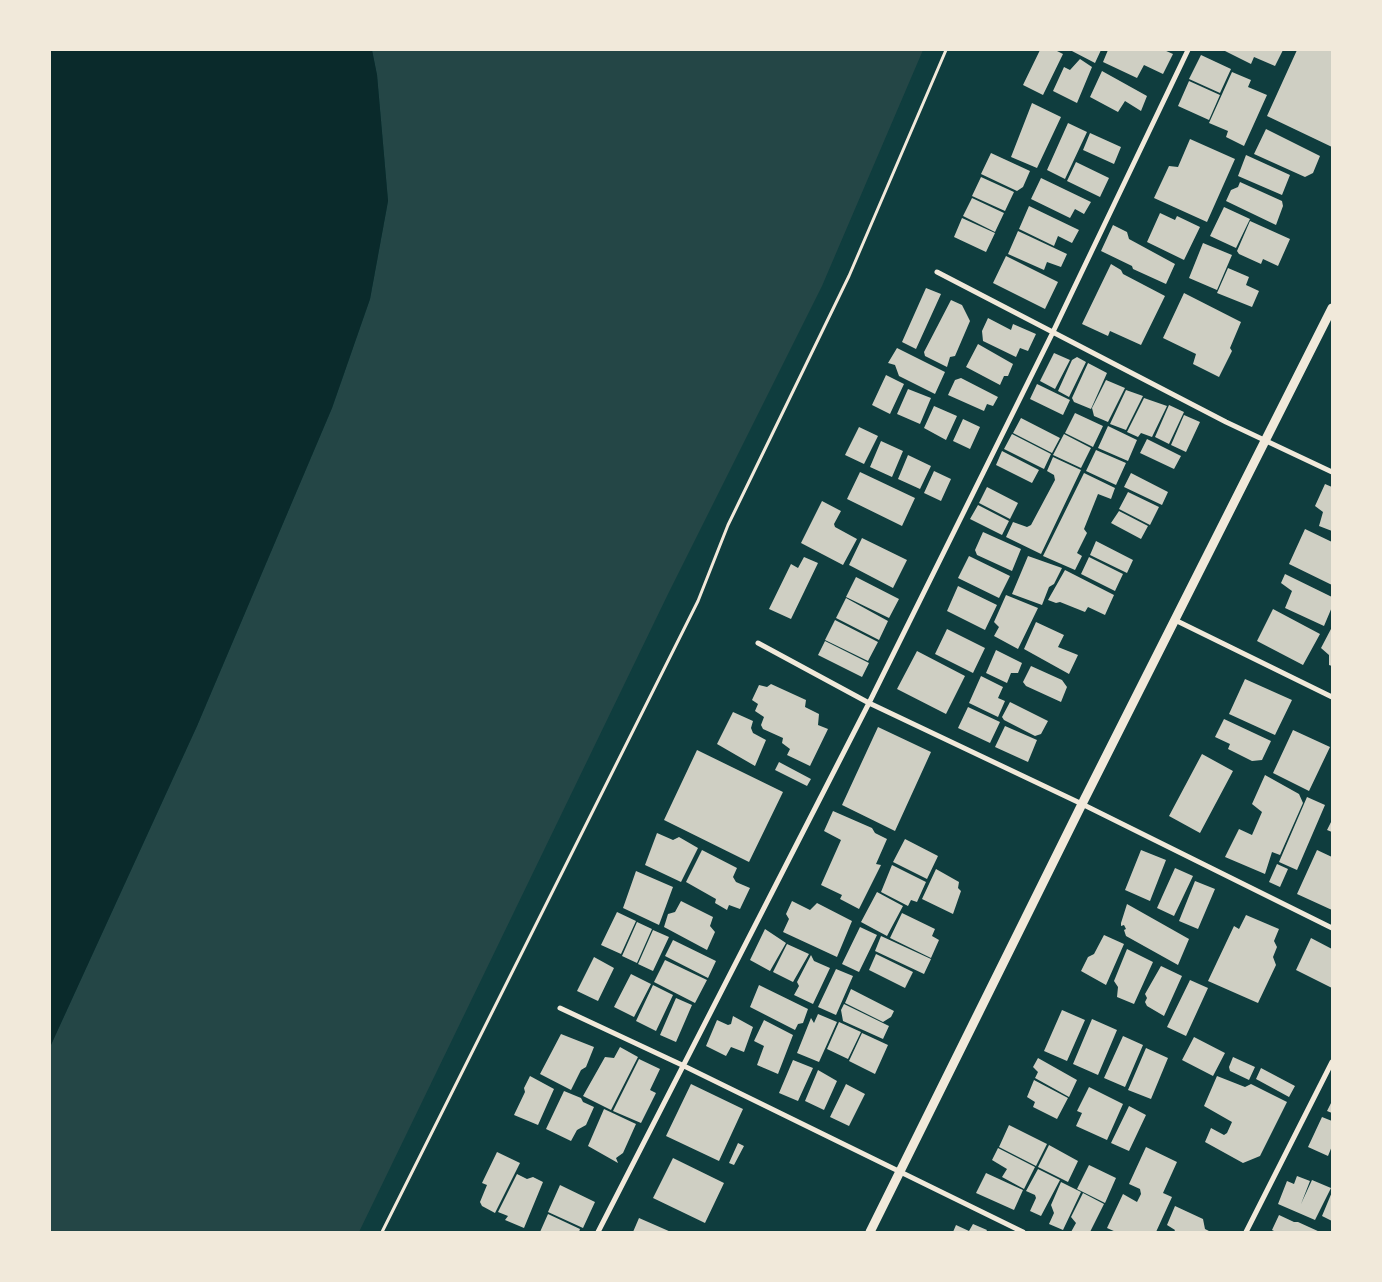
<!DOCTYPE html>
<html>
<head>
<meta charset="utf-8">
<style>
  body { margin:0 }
  #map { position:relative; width:1382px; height:1282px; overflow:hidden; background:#0f3d3e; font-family:Figtree,sans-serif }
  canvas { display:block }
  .frame { position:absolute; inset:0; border:51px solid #f1e9da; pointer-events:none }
</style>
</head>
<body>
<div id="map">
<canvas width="1382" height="1282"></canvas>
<div class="frame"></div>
</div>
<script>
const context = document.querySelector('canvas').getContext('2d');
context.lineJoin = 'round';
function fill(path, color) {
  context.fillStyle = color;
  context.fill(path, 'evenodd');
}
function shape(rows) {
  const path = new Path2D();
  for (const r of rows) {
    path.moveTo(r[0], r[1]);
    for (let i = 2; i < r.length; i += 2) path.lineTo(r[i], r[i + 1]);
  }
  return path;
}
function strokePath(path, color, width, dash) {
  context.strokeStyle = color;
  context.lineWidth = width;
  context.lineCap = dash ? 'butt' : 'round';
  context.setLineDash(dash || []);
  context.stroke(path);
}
fill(shape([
  [372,50,923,50,822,286,668,594,359,1232,50,1232,50,1047,197,726,332,408,370,299,388,201,377,75]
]), '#244646');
fill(shape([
  [50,50,372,50,377,75,388,201,370,299,332,408,197,726,50,1047]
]), '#0a2a2b');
fill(shape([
  [1040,50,1055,50,1063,54,1043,95,1023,85],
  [1070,50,1101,50,1095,63],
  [1108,50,1164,50,1173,54,1163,74,1144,65,1137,78,1103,62],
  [1223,50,1283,50,1275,66,1254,57,1251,64],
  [1297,50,1332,51,1332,147,1267,116],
  [1201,55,1231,69,1220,93,1189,79],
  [1080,59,1092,67,1077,103,1053,91,1064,67,1070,70],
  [1102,71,1147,96,1141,111,1125,101,1118,112,1090,97],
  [1232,72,1251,80,1248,87,1267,95,1244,146,1226,137,1228,131,1209,123],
  [1189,81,1220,95,1209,120,1178,106],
  [1032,103,1061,117,1037,168,1011,157],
  [1068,123,1087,132,1065,179,1047,170],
  [1266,129,1320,156,1313,173,1305,177,1254,154],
  [1090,133,1121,147,1114,164,1083,150],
  [1190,139,1235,159,1207,222,1154,198,1169,166,1178,167],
  [991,153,1030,171,1023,187,1017,191,981,174],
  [1246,155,1290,175,1282,195,1238,176],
  [1076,162,1109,178,1100,197,1067,181],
  [981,177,1014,192,1005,211,972,196],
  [1041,178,1091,202,1084,214,1075,209,1070,218,1031,199],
  [1240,182,1282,201,1283,206,1276,225,1226,201,1231,190,1238,187],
  [972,198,1004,213,995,232,963,216],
  [1029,206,1079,230,1072,243,1058,236,1054,246,1019,229],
  [1224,207,1250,219,1236,248,1210,236],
  [1160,213,1175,220,1177,216,1200,227,1184,260,1147,242],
  [962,218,995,233,986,252,954,237],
  [1250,221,1290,239,1278,266,1263,259,1261,264,1239,254,1237,251],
  [1113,225,1127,232,1129,239,1175,264,1166,284,1133,269,1132,266,1101,251],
  [1018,231,1067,254,1061,267,1047,262,1044,270,1008,254],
  [1203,243,1232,255,1217,290,1189,278],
  [1006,256,1058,282,1045,309,993,283],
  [1111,264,1121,270,1123,274,1165,296,1141,345,1110,331,1108,336,1082,324],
  [1228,268,1249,277,1246,285,1259,291,1252,307,1217,293],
  [926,288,941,294,916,349,902,342],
  [1184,293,1241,322,1230,348,1232,351,1219,377,1193,364,1196,354,1163,338],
  [951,300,962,305,970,321,955,356,950,357,947,367,925,356,924,352],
  [988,318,1011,330,1013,324,1036,334,1028,351,1020,348,1016,357,983,341,982,331],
  [978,344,1013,364,1008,376,1004,376,1000,385,966,367],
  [897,348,945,372,935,394,899,376,895,365,888,363],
  [1054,353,1070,360,1055,389,1040,381],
  [1077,357,1086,362,1069,397,1058,391,1072,360],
  [1088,363,1107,373,1091,409,1074,402,1072,398],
  [886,375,904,384,890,414,872,405],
  [961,378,998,397,993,406,987,404,984,411,948,395,955,380],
  [1106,380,1125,388,1108,422,1094,416,1092,408],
  [1037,384,1070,400,1063,415,1030,399],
  [908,389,931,398,920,424,897,414],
  [1126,390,1143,396,1126,430,1110,424],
  [1144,398,1167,406,1152,437,1141,433,1138,437,1127,432],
  [1169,405,1184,412,1169,444,1155,437],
  [934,406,957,416,946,440,924,428],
  [1075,413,1103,426,1093,447,1065,433],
  [1184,415,1200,422,1186,452,1171,445],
  [1021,418,1060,438,1052,453,1013,433],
  [963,419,980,427,970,449,953,441],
  [1108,426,1137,440,1128,461,1098,448],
  [859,427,878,436,864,464,845,455],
  [1012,434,1051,454,1044,469,1004,449],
  [1064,434,1091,448,1081,468,1053,455],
  [1147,439,1181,456,1174,469,1140,453],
  [881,441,903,451,892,477,870,467],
  [1096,450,1126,463,1116,485,1086,471],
  [1002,451,1039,470,1032,483,996,465],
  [908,455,931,466,920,489,898,479],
  [1053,457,1081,470,1041,554,1006,537,1013,522,1027,527,1031,525,1055,480,1054,475,1047,471],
  [934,471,951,479,941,501,924,493],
  [860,472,915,498,902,526,847,499],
  [1084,473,1115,488,1111,499,1098,494,1084,529,1087,533,1077,553,1082,556,1075,570,1043,556],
  [1131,473,1168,492,1162,505,1124,487],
  [1325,484,1332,487,1332,531,1319,526,1323,512,1315,506],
  [987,487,1018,503,1010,519,979,503],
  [1128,492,1159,507,1150,525,1119,509],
  [822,501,841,511,834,524,835,527,857,539,843,565,801,543],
  [978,505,1009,521,1002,535,970,519],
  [1119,511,1148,526,1141,539,1111,523],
  [1305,529,1332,542,1332,585,1289,564],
  [983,532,1021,549,1012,571,977,555,975,550],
  [862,538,907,560,893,588,849,565],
  [1096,541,1133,560,1127,573,1090,555],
  [969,556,1010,576,999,598,958,578],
  [1028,556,1062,568,1054,584,1049,587,1042,605,1012,594],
  [804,557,818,563,791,619,769,609,791,564,798,568],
  [1089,557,1123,574,1115,591,1081,574],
  [1065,570,1114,595,1105,615,1088,607,1085,612,1060,602,1056,603,1048,600],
  [1285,574,1332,597,1332,607,1324,626,1285,608,1292,591,1281,583],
  [856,577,899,599,889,618,846,597],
  [958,586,997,605,985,630,947,611],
  [1006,595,1038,608,1018,649,994,636,999,627,994,622],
  [846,598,888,621,879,640,836,618],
  [1273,609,1320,634,1303,665,1257,641],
  [835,620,878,642,868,661,825,640],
  [1036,622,1064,635,1058,647,1078,655,1069,674,1024,649],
  [1332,627,1332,666,1329,665,1329,655,1321,648],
  [947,629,985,648,973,673,935,654],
  [825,641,869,663,862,677,818,655],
  [996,650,1022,663,1018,673,1011,673,1007,683,986,673],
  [917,651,965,676,946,714,897,689],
  [1031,666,1062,680,1067,687,1061,702,1026,686,1023,682],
  [981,676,1003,687,998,698,1005,701,998,717,969,703],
  [1245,679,1292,700,1275,735,1229,714],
  [771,684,806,700,805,707,819,714,818,725,828,729,810,766,787,755,790,749,782,743,783,738,763,729,761,725,764,717,755,711,758,704,752,700,759,685,767,687],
  [1010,702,1048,721,1041,734,1035,736,1004,720,1002,717],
  [968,707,1000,722,990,743,958,728],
  [733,712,753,721,751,728,753,733,766,740,755,766,717,744],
  [1224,719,1271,741,1262,760,1252,761,1228,749,1230,744,1215,737],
  [1005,726,1037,740,1028,762,995,747],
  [878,727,931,752,895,831,842,805],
  [1293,730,1330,747,1309,791,1273,773],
  [697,750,783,792,749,862,664,820],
  [1202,754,1233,771,1200,833,1169,816],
  [779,762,811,779,807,786,775,770],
  [1265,775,1299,794,1303,803,1280,855,1272,852,1265,874,1225,857,1239,829,1252,835,1262,812,1252,804],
  [1307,797,1325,805,1297,870,1279,862],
  [833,811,872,828,875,833,887,839,876,864,881,865,859,909,840,899,842,895,821,885,841,840,824,831],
  [1332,820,1332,832,1327,830],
  [657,833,673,840,679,837,698,848,681,882,645,865],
  [905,839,938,856,927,879,893,862],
  [702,850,737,868,733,877,736,882,750,888,740,909,729,905,727,910,715,903,716,899,686,882],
  [1141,850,1166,860,1150,901,1125,890],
  [1317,850,1332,857,1332,910,1297,894],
  [1277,864,1288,869,1280,887,1269,882],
  [892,865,926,882,917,902,911,900,908,906,881,892],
  [1175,868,1193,876,1174,916,1157,908],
  [936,869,959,882,958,888,961,891,953,914,922,899],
  [636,871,673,887,659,925,623,908],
  [1195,881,1215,889,1198,929,1179,921],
  [877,892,903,906,887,936,861,922],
  [681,901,713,917,710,926,715,932,707,950,664,927,668,914,675,912],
  [792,901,810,910,817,903,852,921,837,957,783,932,789,919,786,914],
  [1127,904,1189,939,1178,965,1126,936,1124,930,1126,929,1124,925,1121,926,1121,923],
  [617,912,636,921,621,954,601,945],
  [902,913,935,929,932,936,939,940,931,958,890,938],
  [1246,915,1279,929,1274,941,1277,947,1273,957,1276,965,1258,1003,1208,981,1234,926,1239,929],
  [637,922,652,929,637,963,622,956],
  [860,927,877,935,859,972,842,964],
  [765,929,786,943,770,971,750,960],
  [653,930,669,937,653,971,638,964],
  [1104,935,1124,944,1106,985,1081,971,1088,957,1094,954],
  [881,936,931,959,924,974,875,951],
  [1311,938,1332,949,1332,988,1296,970],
  [673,940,716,961,708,978,665,956],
  [787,944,809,954,793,982,773,972],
  [1127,949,1153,962,1134,1004,1117,997,1118,987,1114,981],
  [876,954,913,972,905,988,869,970],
  [811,955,814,961,830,968,813,1004,794,995,799,986,797,982],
  [594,957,614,968,598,1001,577,991],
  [665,960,707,980,695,1003,654,982],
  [1161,966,1182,976,1164,1016,1147,1006,1145,1002,1147,998,1145,994],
  [836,969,853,976,836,1015,818,1007],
  [631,974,651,984,634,1017,614,1007],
  [1190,980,1208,988,1186,1036,1167,1027],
  [653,985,673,995,656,1031,636,1021],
  [759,985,808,1009,803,1023,798,1024,795,1030,750,1007],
  [851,989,894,1011,891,1017,883,1022,845,1003],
  [676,998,692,1005,676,1042,660,1035],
  [844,1004,889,1026,883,1039,843,1021,841,1010],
  [1062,1010,1085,1020,1067,1061,1044,1051],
  [818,1014,837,1022,819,1062,797,1053,811,1018,814,1023],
  [733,1016,753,1027,744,1052,731,1047,726,1056,706,1046,717,1020,728,1025,731,1024],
  [1092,1019,1117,1030,1098,1075,1073,1064],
  [764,1020,793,1035,778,1074,757,1065,764,1046,754,1041],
  [839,1022,861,1032,848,1059,827,1049],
  [862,1033,888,1045,875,1074,849,1061],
  [561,1034,594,1047,586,1067,581,1070,571,1090,540,1074],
  [1123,1036,1143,1045,1125,1087,1104,1078],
  [1194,1037,1225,1053,1213,1076,1182,1060],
  [620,1047,638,1057,611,1110,583,1096,605,1057,614,1058],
  [1146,1048,1168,1058,1151,1099,1128,1090],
  [1233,1057,1255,1067,1249,1080,1230,1071,1229,1067],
  [1038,1058,1077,1080,1069,1097,1035,1078,1038,1072,1033,1067],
  [639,1059,660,1069,650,1090,656,1093,641,1123,613,1111],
  [793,1060,813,1068,798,1101,779,1093],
  [1261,1068,1295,1086,1289,1097,1256,1079],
  [818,1070,837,1081,824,1110,805,1101],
  [530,1076,554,1089,538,1125,514,1115,525,1092,524,1088],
  [1217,1076,1245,1087,1251,1084,1287,1102,1260,1156,1243,1163,1205,1142,1211,1128,1224,1135,1227,1133,1232,1122,1204,1106],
  [1034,1080,1068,1098,1057,1119,1033,1107,1035,1102,1027,1097],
  [691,1084,743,1109,719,1161,666,1136],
  [846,1084,865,1094,849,1126,830,1117],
  [1089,1087,1123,1104,1107,1140,1076,1126,1082,1113,1077,1111],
  [564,1091,581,1098,583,1102,594,1107,586,1125,577,1130,571,1141,546,1129],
  [1332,1101,1332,1113,1327,1111],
  [1129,1106,1146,1115,1129,1151,1111,1143],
  [604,1109,636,1124,623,1153,616,1158,618,1163,588,1146],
  [1322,1117,1332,1121,1332,1146,1328,1156,1308,1147],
  [1009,1125,1047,1144,1036,1166,999,1147],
  [738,1143,744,1146,734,1165,729,1163],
  [1049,1145,1078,1161,1068,1182,1038,1167],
  [1146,1147,1177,1162,1163,1193,1172,1197,1156,1232,1116,1232,1107,1228,1123,1194,1137,1202,1141,1194,1140,1189,1129,1184],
  [998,1148,1035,1167,1024,1189,1002,1177,1007,1169,992,1160],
  [497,1152,520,1163,495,1213,482,1206,480,1202,487,1185,482,1183],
  [673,1158,724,1183,705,1223,653,1198],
  [1089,1165,1116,1178,1105,1203,1077,1189],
  [1038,1169,1060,1180,1041,1216,1030,1211,1036,1198,1035,1195,1026,1191],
  [986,1173,1023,1190,1014,1210,976,1193],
  [517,1174,527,1179,533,1177,543,1182,524,1228,505,1220,508,1216,498,1212],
  [1297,1176,1310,1181,1301,1204,1312,1180,1331,1188,1315,1220,1278,1204,1287,1181,1294,1184],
  [1061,1182,1081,1192,1063,1230,1049,1224,1054,1213,1051,1205],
  [560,1185,595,1202,583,1228,548,1212],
  [1332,1192,1332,1221,1322,1216],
  [1083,1193,1104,1204,1090,1232,1071,1232,1076,1223,1071,1217],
  [1175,1206,1203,1219,1205,1229,1211,1232,1174,1232,1175,1230,1167,1225],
  [548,1214,580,1229,579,1232,540,1232],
  [1279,1215,1294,1222,1298,1222,1320,1232,1276,1232,1272,1230],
  [639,1218,671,1232,633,1232],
  [973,1224,987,1230,986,1232,953,1232,956,1225,969,1231]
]), '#cfcfc3');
strokePath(shape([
  [382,1232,698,601,728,525,849,276,946,50]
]), '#f1e9da', 3);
strokePath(shape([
  [937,272,1226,422,1332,472],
  [1175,620,1332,697],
  [758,643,869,703,1082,804,1332,928],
  [560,1008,682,1065,1023,1232],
  [598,1232,869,703,1052,334,1188,50],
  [1246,1232,1332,1062]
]), '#f1e9da', 5);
strokePath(shape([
  [870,1232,1082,804,1332,308]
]), '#f1e9da', 9);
</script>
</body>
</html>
